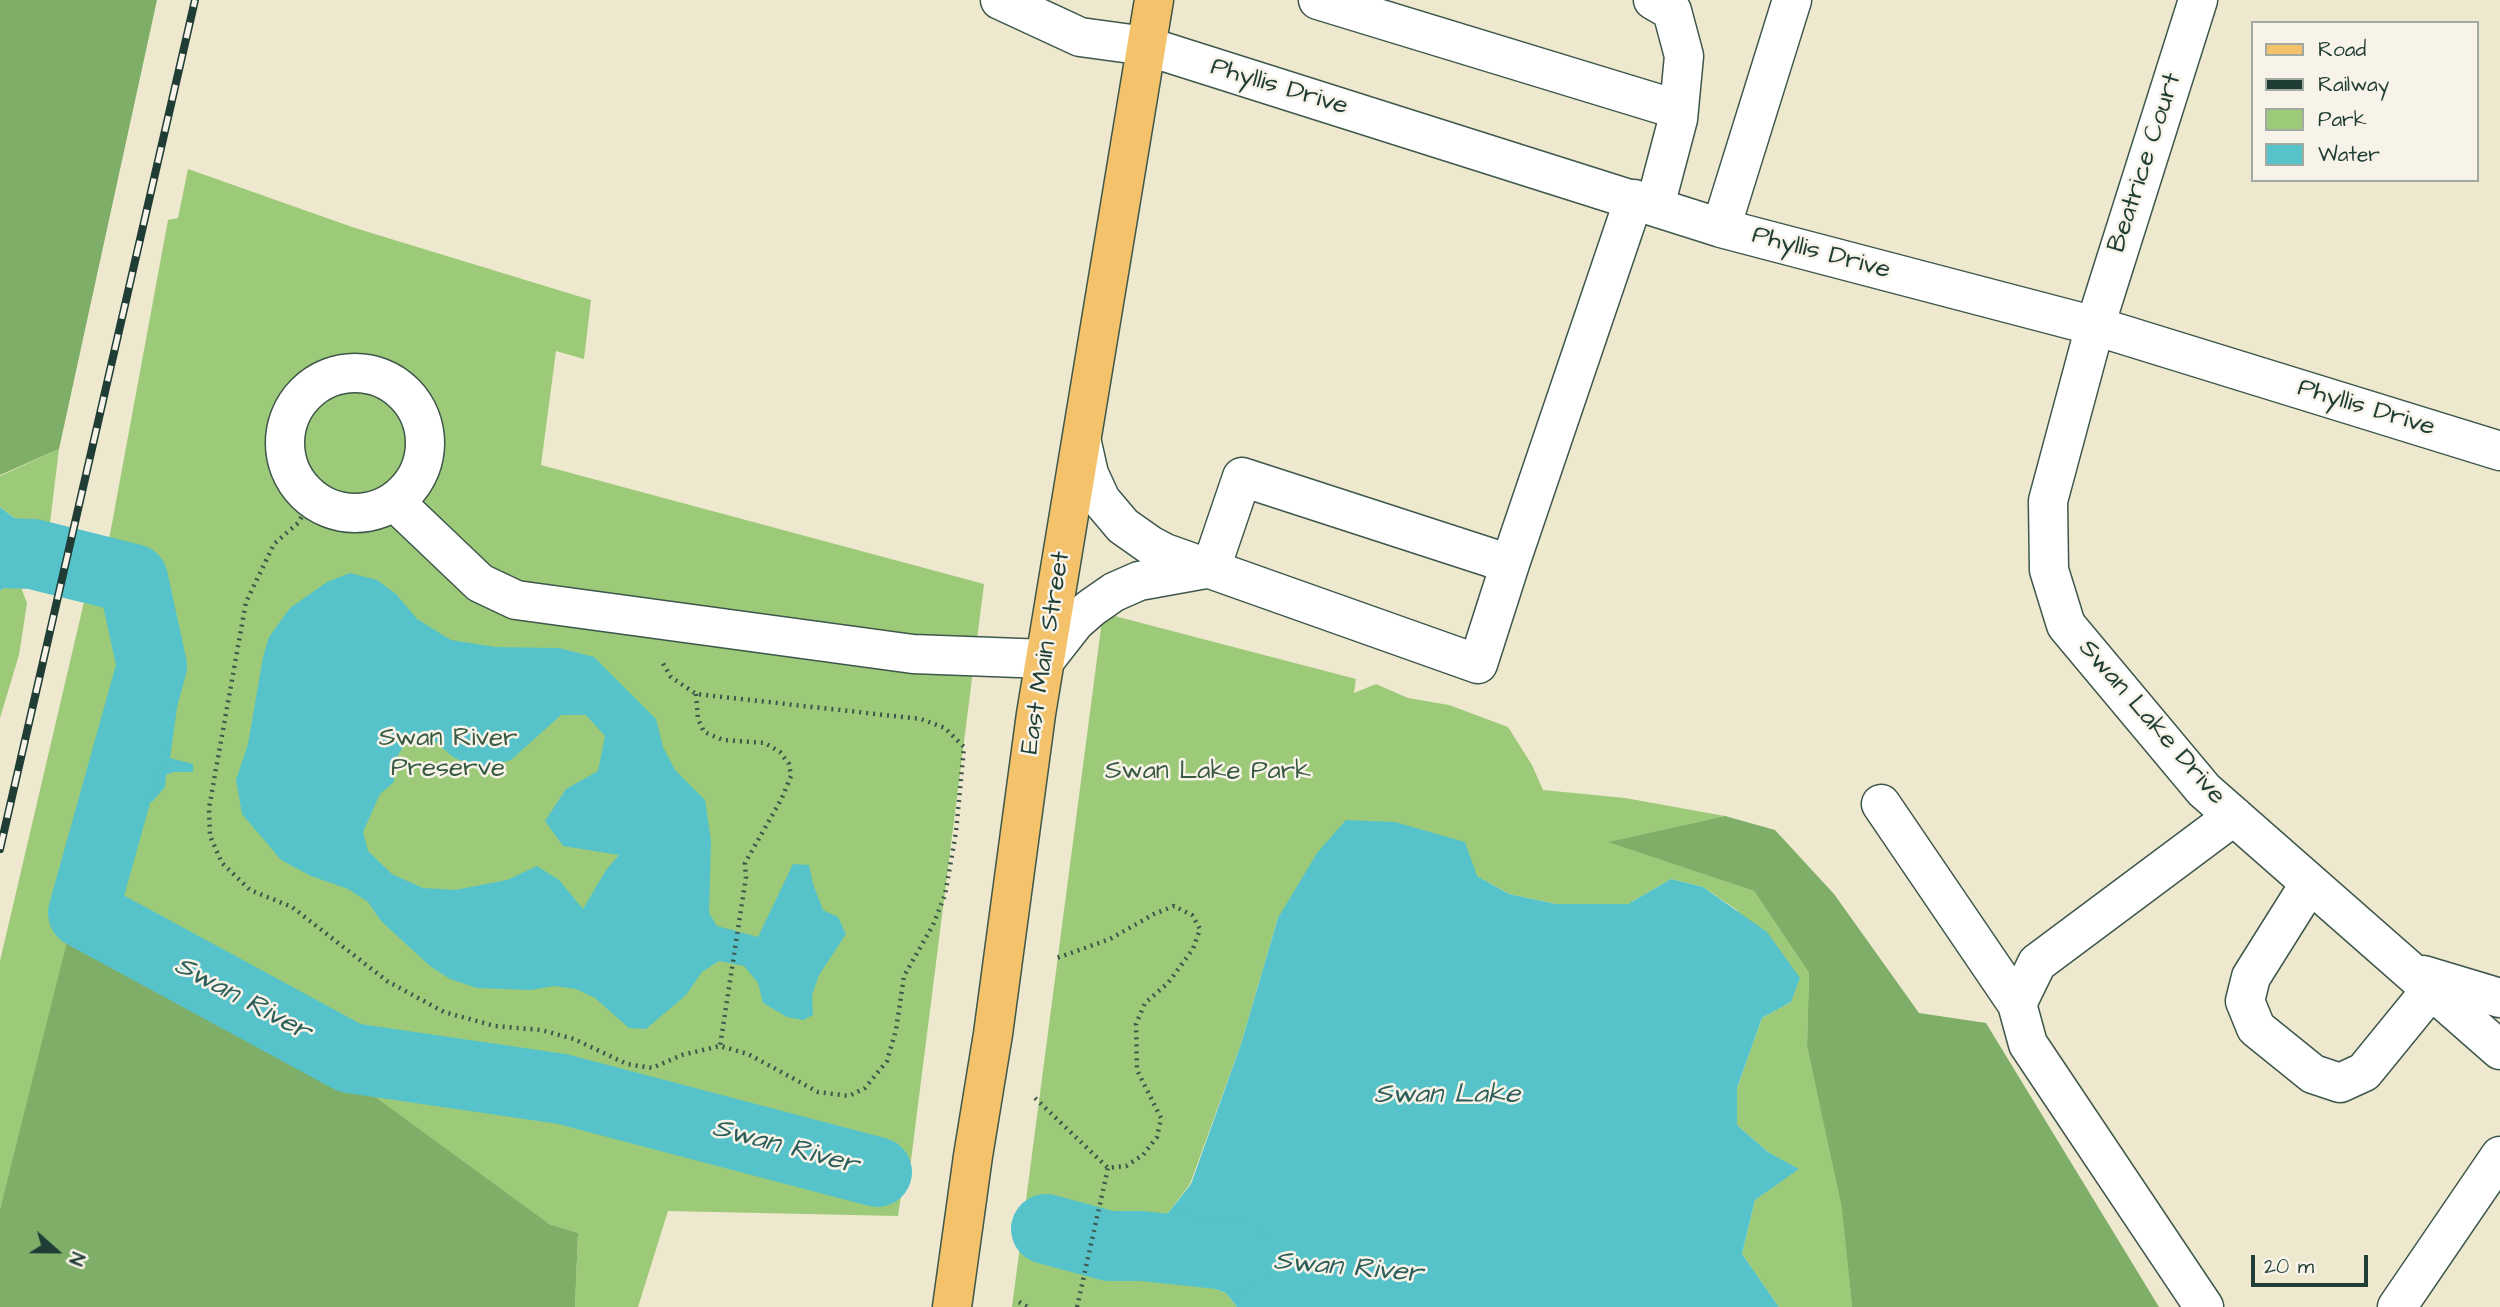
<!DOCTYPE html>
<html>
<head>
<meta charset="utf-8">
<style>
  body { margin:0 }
  #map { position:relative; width:2500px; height:1307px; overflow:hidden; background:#eee8cf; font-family:"Architects Daughter",sans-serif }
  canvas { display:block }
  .legend { position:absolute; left:2251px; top:21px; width:228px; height:161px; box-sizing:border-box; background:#f7f3e8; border:2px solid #a1aaa0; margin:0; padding:9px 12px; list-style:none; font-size:21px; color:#1f3d34 }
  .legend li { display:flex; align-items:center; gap:14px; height:35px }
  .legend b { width:35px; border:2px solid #a1aaa0 }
  .north { position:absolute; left:21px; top:1216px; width:70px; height:70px; -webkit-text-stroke:5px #f7f3e8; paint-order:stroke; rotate:111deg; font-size:19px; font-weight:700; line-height:28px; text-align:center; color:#1f3d34 }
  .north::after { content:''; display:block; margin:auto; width:24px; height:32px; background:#1f3d34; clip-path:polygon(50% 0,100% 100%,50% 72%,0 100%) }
  .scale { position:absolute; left:2251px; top:1255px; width:117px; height:32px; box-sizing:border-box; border:4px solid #1f3d34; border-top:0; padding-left:9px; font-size:21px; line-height:24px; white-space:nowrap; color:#1f3d34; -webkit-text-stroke:5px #f7f3e8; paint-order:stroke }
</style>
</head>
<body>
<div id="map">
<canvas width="2500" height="1307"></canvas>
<ul class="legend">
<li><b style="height:9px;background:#f3c26a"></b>Road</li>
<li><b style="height:9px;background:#1f3d34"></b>Railway</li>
<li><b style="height:19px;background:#9dca78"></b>Park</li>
<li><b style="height:19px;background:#56c3cb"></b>Water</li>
</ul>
<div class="north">N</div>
<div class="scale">20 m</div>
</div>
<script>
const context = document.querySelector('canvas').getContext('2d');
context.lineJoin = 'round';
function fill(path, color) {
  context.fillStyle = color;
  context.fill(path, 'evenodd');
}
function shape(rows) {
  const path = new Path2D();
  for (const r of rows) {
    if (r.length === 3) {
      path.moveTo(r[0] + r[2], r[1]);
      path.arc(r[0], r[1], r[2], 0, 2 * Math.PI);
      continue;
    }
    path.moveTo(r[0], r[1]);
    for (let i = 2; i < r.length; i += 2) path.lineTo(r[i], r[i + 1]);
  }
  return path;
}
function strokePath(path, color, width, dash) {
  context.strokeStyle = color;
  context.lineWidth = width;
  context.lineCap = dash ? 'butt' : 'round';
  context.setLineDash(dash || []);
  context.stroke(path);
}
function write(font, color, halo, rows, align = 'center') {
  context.font = font + ' "Architects Daughter",sans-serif';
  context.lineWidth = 5;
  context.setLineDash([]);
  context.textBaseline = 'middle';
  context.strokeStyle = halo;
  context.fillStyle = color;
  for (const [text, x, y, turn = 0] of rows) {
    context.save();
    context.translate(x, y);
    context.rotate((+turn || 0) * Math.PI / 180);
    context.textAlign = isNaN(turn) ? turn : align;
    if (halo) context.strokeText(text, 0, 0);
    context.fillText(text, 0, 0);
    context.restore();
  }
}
fill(shape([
  [188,169,355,228,591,300,584,359,556,351,541,465,984,584,910,1168,905,1168,898,1216,668,1211,638,1307,575,1307,578,1233,549,1224,69,938,0,1209,0,961,84,602,108,545,168,220,178,218],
  [59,449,47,547,32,532,0,507,0,476],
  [17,577,27,603,19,655,0,718,0,591],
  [1103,613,1356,679,1354,693,1376,684,1408,698,1449,705,1508,727,1532,765,1543,790,1625,798,1725,816,1609,842,1754,891,1809,973,1807,1046,1843,1208,1852,1307,1779,1307,1742,1254,1755,1200,1798,1169,1768,1152,1737,1125,1737,1088,1762,1018,1791,1002,1737,910,1703,887,1671,879,1628,904,1556,904,1509,894,1477,876,1278,918,1241,1044,1190,1184,1149,1238,1141,1227,1136,1233,1144,1269,1157,1267,1226,1293,1237,1307,1012,1307]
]), '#9dca78');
fill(shape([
  [0,0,157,0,59,449,0,475],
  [1725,816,1775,830,1834,894,1919,1013,1986,1023,2159,1307,1852,1307,1842,1208,1807,1046,1809,973,1754,891,1608,842],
  [68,938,345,1075,549,1224,578,1233,575,1307,0,1307,0,1209]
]), '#7eae68');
fill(shape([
  [0,507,32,532,47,547,46,569,17,577,0,591],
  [350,573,377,580,396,594,417,619,451,640,495,647,559,648,594,657,656,719,663,747,675,770,705,800,711,841,709,913,717,926,758,937,793,864,809,865,813,884,823,910,838,917,846,934,819,975,812,995,813,1015,803,1020,787,1017,763,1003,758,983,744,966,719,961,702,972,686,995,646,1029,629,1028,595,998,576,989,554,986,531,990,477,988,450,979,430,966,381,921,368,902,348,889,311,876,281,860,242,814,236,780,248,744,263,657,269,637,290,608,327,582],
  [561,715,586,715,605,736,598,771,566,789,545,821,563,846,619,855,606,870,583,909,559,880,537,866,507,880,455,890,423,888,392,874,368,851,363,832,380,794,394,782,396,759,408,738,433,740,453,757,479,769,511,760],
  [166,641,178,648,184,658,170,758,193,764,193,772,173,772,166,775,165,787,152,802,139,798,137,785,117,750,132,690,150,655],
  [1346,820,1395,822,1465,842,1477,876,1509,894,1556,904,1628,904,1671,879,1703,887,1767,932,1800,978,1791,1002,1762,1018,1737,1088,1737,1125,1768,1152,1799,1169,1755,1200,1742,1254,1779,1307,1237,1307,1226,1293,1157,1267,1142,1246,1191,1184,1241,1044,1278,918,1317,853]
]), '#56c3cb');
strokePath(shape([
  [0,553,33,554,133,579,152,666,83,913,350,1058,562,1089,877,1172],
  [1046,1229,1109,1246,1142,1246,1237,1256]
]), '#56c3cb', 70);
const minor = shape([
  [1000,0,1080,37,1146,46,1721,228,2095,326,2500,451],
  [1318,0,1679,110],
  [1653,0,1672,11,1684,56,1678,119,1655,206],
  [2198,0,2095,326,2048,501,2049,570,2066,625,2204,790,2500,1050],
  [1721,228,1792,0],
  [355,443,70],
  [1082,443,1089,474,1101,500,1123,526,1150,545,1165,553,1478,664,1510,564],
  [395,502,480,583,516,600,913,654,1046,659,1075,622,1091,608,1114,592,1139,581,1211,568],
  [1211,568,1242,477,1510,564,1634,199],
  [1881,804,2017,1004],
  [2310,883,2251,977,2245,1001,2256,1028,2313,1074,2340,1083,2364,1072,2439,980],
  [2423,975,2500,998],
  [2204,1307,2028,1044,2017,1004,2037,963,2234,816],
  [2397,1307,2500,1156]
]);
const major = shape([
  [952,1307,973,1156,993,1034,1036,714,1154,0]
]);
strokePath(minor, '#3e574b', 41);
strokePath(major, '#3e574b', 41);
strokePath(shape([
  [312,499,298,523,274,544,246,602,209,808,210,836,222,863,250,890,292,907,387,981,444,1012,495,1026,541,1030,574,1039,627,1064,652,1068,682,1055,720,1046,748,1054,818,1092,849,1096,865,1088,887,1061,896,1030,904,976,933,925,945,895,956,832,964,747,945,728,921,719,696,694,671,677,661,660],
  [696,694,698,719,704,732,723,740,765,743,780,752,789,764,791,776,782,798,745,863,746,877,720,1046],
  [1035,1098,1108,1168,1126,1166,1143,1155,1157,1137,1161,1118,1137,1070,1136,1024,1145,1003,1168,983,1193,949,1200,929,1192,915,1174,906,1154,914,1110,939,1054,959],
  [1019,1302,1028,1307],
  [1077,1307,1108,1168]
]), '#3e574b', 4.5, [2, 5]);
strokePath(minor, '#fff', 38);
strokePath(major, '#f3c26a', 38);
const rail = shape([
  [0,849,195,0]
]);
strokePath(rail, '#1f3d34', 8);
strokePath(rail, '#f7f3e8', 5, [16]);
write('26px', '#1f3d34', '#f7f3e8', [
  ["Phyllis Drive",1279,88,17],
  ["Beatrice Court",2146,163,-72],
  ["Phyllis Drive",1821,254,15],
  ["Phyllis Drive",2366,409,17],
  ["East Main Street",1047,653,-81],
  ["Swan Lake Drive",2151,723,49]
]);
write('26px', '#385942', '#f7f3e8', [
  ["Swan River",448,740],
  ["Preserve",448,770],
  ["Swan Lake Park",1208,773]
]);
write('italic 28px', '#2d5e5a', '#f7f3e8', [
  ["Swan River",242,1000,28],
  ["Swan Lake",1447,1096],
  ["Swan River",785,1148,15],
  ["Swan River",1348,1269,5]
]);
</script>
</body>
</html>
